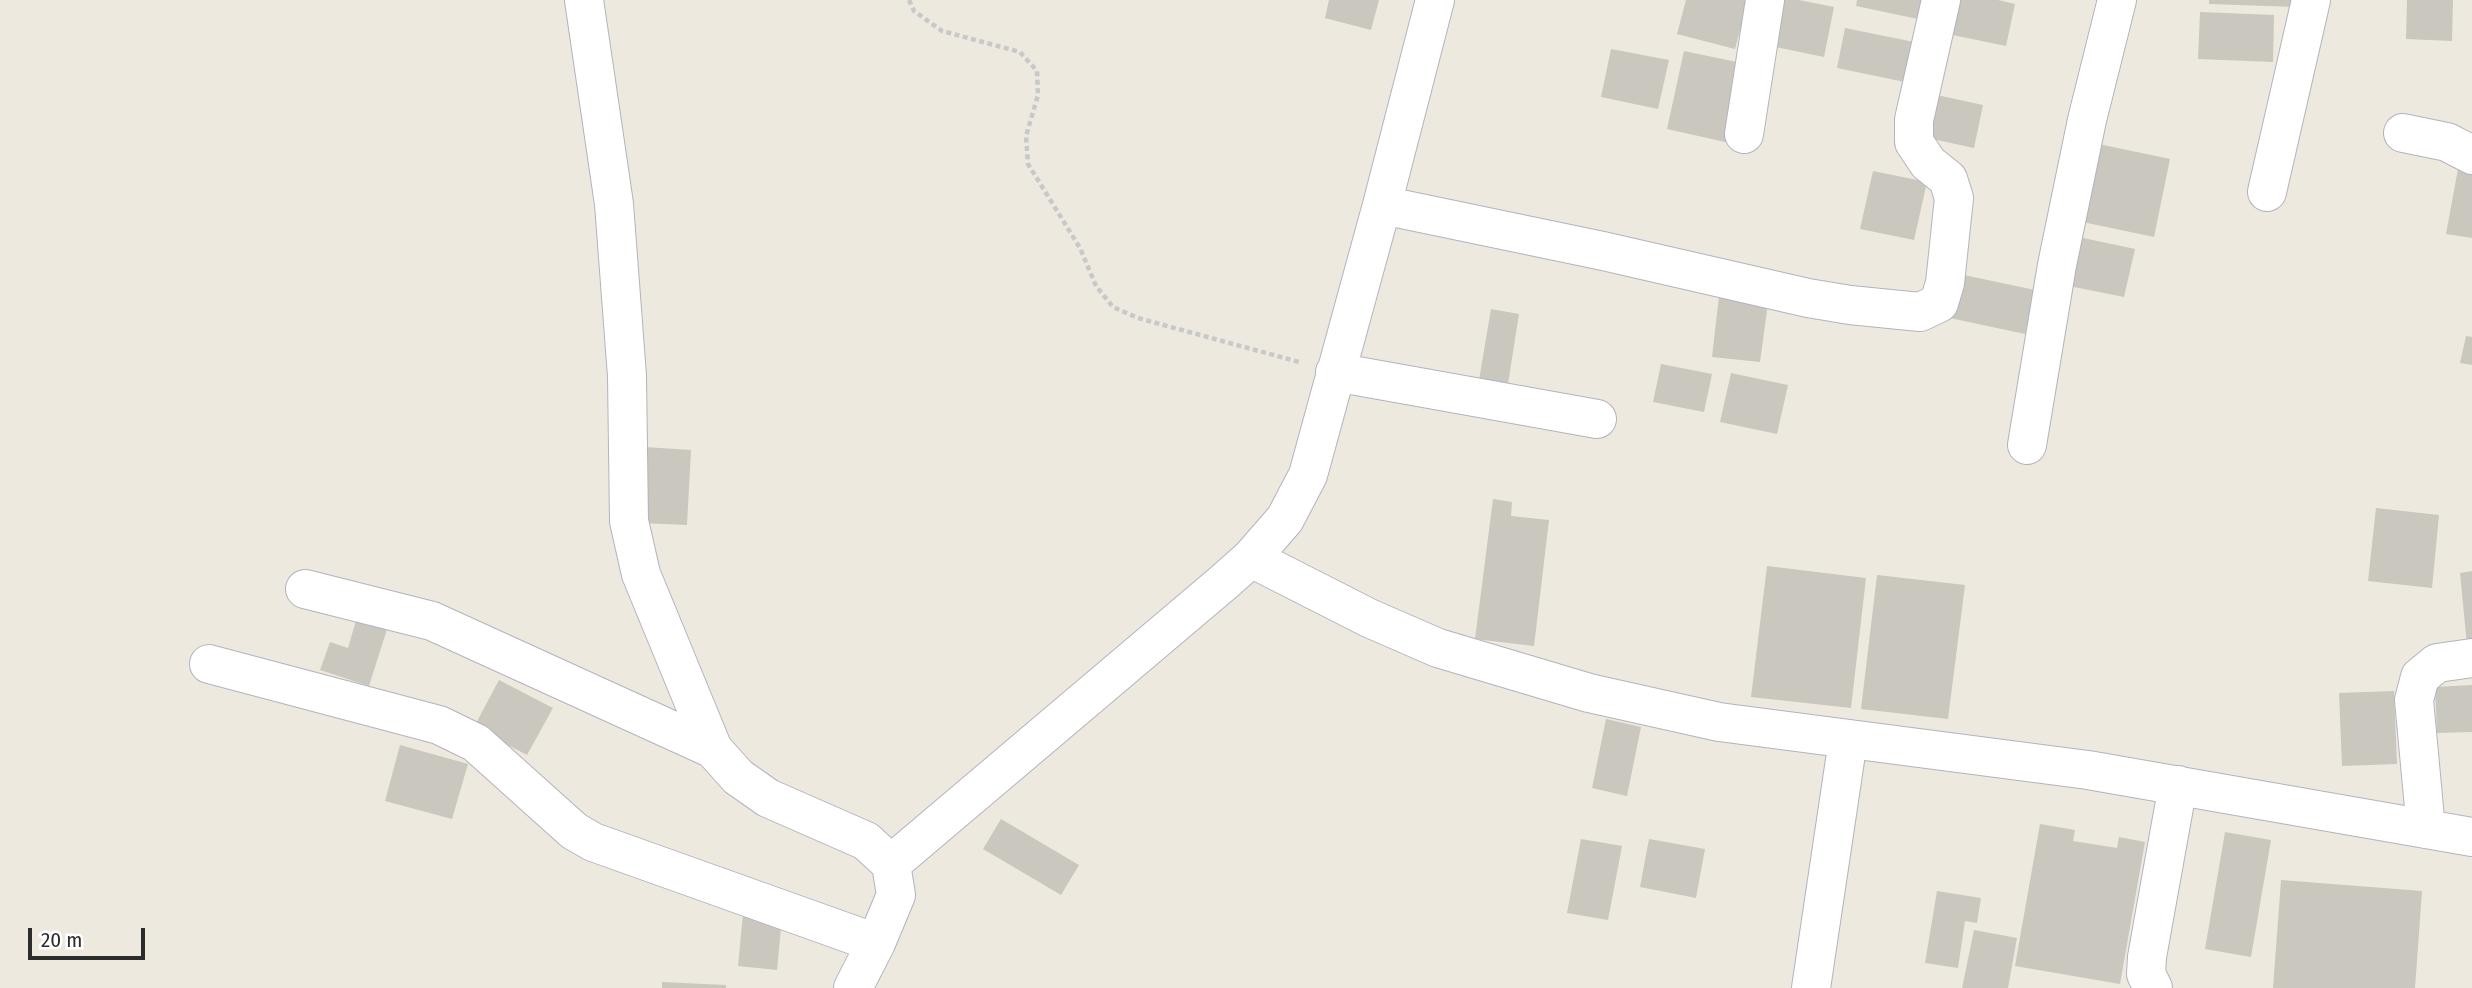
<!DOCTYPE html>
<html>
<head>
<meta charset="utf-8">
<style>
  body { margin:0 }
  #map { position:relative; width:2472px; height:988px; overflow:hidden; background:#ede9df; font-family:"Fira Sans Condensed",sans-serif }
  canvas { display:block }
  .scale { position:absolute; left:28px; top:928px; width:117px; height:32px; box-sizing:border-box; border:4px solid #2c2c2c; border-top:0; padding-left:9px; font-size:21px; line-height:24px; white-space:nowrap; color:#2c2c2c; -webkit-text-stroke:5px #fff; paint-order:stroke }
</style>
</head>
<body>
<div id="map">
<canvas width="2472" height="988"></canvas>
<div class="scale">20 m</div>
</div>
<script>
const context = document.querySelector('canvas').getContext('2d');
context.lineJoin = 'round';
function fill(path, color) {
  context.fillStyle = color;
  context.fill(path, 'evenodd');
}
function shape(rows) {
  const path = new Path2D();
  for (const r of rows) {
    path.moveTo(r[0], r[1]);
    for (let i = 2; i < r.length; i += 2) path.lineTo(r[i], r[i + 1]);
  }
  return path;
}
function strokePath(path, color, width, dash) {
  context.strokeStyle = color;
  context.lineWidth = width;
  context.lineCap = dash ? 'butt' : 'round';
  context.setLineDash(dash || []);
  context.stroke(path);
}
fill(shape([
  [1329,0,1379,0,1371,30,1325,18],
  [1686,0,1748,0,1735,49,1677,34],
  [1782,0,1799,0,1834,7,1824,57,1771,46],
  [1857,0,1922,0,1918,19,1856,6],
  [1945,0,1998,0,2015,4,2006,46,1938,32],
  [2209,0,2297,0,2296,7,2209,4],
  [2407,0,2453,0,2452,41,2406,39],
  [2200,12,2274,15,2273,62,2198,59],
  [1845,28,1914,42,1905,82,1837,68],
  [1611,49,1669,60,1658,109,1601,97],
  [1684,51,1751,65,1734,144,1667,129],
  [1932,94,1983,105,1974,148,1923,137],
  [2089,142,2170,159,2154,237,2073,220],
  [2458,169,2472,172,2472,238,2446,234],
  [1873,171,1927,182,1914,240,1860,229],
  [2069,235,2135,249,2124,297,2059,284],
  [1959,274,2035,290,2025,334,1950,318],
  [1719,296,1768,303,1760,362,1712,357],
  [1491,309,1519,314,1507,390,1478,386],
  [2466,336,2472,337,2472,365,2460,363],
  [1661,364,1712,374,1704,412,1653,402],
  [1731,373,1788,385,1777,434,1720,422],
  [645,447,691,450,687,525,641,523],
  [1493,499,1512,502,1511,516,1549,520,1534,646,1475,639],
  [2376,508,2439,515,2432,588,2368,581],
  [1767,566,1866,578,1851,708,1751,697],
  [2472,571,2472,644,2467,645,2460,573],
  [1877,575,1965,585,1948,719,1861,709],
  [357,617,388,626,369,686,320,670,330,642,348,648],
  [499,680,553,708,527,755,474,727],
  [2472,685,2472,732,2437,733,2435,687],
  [2394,691,2397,764,2342,766,2339,693],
  [1606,719,1641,727,1627,796,1592,788],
  [400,745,468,764,452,819,385,801],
  [1001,819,1079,865,1061,895,983,849],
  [2040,824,2075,830,2073,841,2117,848,2119,837,2145,842,2120,984,2015,966],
  [2225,832,2271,840,2251,957,2205,949],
  [1581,839,1622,846,1608,920,1567,913],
  [1649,839,1705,849,1696,898,1640,887],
  [2281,880,2422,891,2415,988,2273,988],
  [1937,891,1981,898,1977,923,1965,921,1958,968,1925,963],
  [743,914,782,917,777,970,738,966],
  [1974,930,2017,938,2008,988,1962,988],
  [662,982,726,985,726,988,662,988]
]), '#c9c7be');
const minor = shape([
  [584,0,614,204,627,376,629,521,641,574,713,749,738,777,768,798,866,841,891,864,896,895,876,943,853,988],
  [2403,133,2447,142,2472,155],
  [1744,134,1765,0],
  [2267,192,2311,0],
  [1382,205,1603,251,1808,298,1850,305,1920,312,1939,303,1945,283,1954,198,1948,179,1928,163,1914,142,1914,120,1941,0],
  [1335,372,1597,419],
  [2027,445,2057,265,2087,120,2117,0],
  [1251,558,1369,618,1438,648,1589,693,1719,722,2088,770,2472,837],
  [305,589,432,621,713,749],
  [209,664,439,725,476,743,574,831,593,842,876,943],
  [2426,829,2414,700,2420,677,2437,663,2472,658],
  [891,864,1224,582,1251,558,1285,519,1308,475,1382,205,1435,0],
  [1811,988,1848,740],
  [2153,988,2146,974,2147,957,2178,785]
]);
strokePath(minor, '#b3b3bf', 40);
strokePath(shape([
  [909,0,914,11,942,31,1020,52,1037,71,1038,95,1026,136,1028,164,1080,248,1096,286,1113,307,1138,318,1299,362]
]), '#c8c8c8', 4.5, [5, 3.5]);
strokePath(minor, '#fff', 38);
</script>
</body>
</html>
